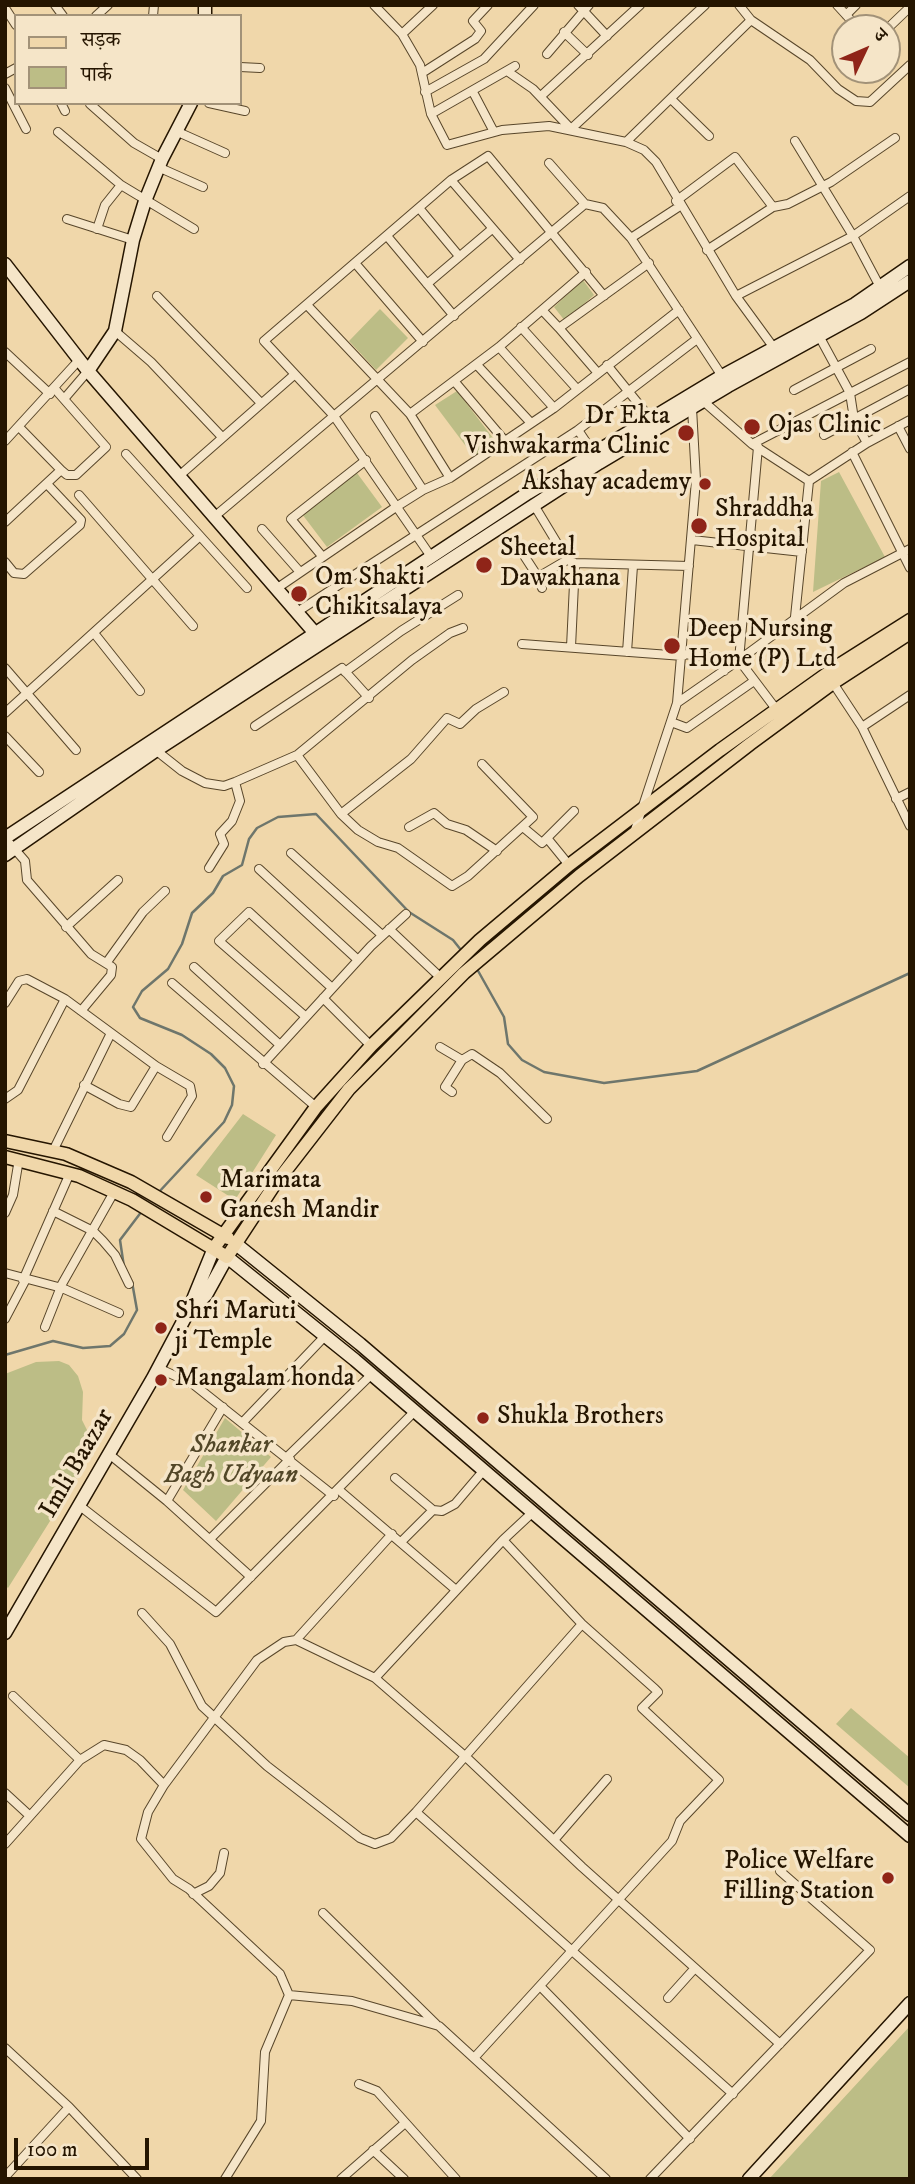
<!DOCTYPE html>
<html>
<head>
<meta charset="utf-8">
<style>
  body { margin:0 }
  #map { position:relative; width:915px; height:2184px; overflow:hidden; background:#f0d7aa; font-family:"IM FELL DW Pica","Noto Serif Devanagari",serif }
  canvas { display:block }
  .frame { position:absolute; inset:0; border:7px solid #251500; pointer-events:none }
  .legend { position:absolute; left:14px; top:14px; width:228px; height:91px; box-sizing:border-box; background:#f5e5c8; border:2px solid #a29278; margin:0; padding:9px 12px; list-style:none; font-size:21px; color:#251500 }
  .legend li { display:flex; align-items:center; gap:14px; height:35px }
  .legend b { width:35px; border:2px solid #a29278 }
  .north { position:absolute; left:831px; top:14px; width:70px; height:70px; box-sizing:border-box; background:#f5e5c8; border:2px solid #a29278; border-radius:50%; rotate:46deg; font-size:19px; font-weight:700; line-height:28px; text-align:center; color:#251500 }
  .north::after { content:''; display:block; margin:auto; width:24px; height:32px; background:#8f2418; clip-path:polygon(50% 0,100% 100%,50% 72%,0 100%) }
  .scale { position:absolute; left:14px; top:2138px; width:135px; height:32px; box-sizing:border-box; border:4px solid #251500; border-top:0; padding-left:9px; font-size:21px; line-height:24px; white-space:nowrap; color:#251500; -webkit-text-stroke:5px #f5e5c8; paint-order:stroke }
</style>
</head>
<body>
<div id="map">
<canvas width="915" height="2184"></canvas>
<div class="frame"></div>
<ul class="legend">
<li><b style="height:9px;background:#f0d7aa"></b>सड़क</li>
<li><b style="height:19px;background:#bcbd86"></b>पार्क</li>
</ul>
<div class="north">उ</div>
<div class="scale">100 m</div>
</div>
<script>
const context = document.querySelector('canvas').getContext('2d');
context.lineJoin = 'round';
function fill(path, color) {
  context.fillStyle = color;
  context.fill(path, 'evenodd');
}
function shape(rows) {
  const path = new Path2D();
  for (const r of rows) {
    path.moveTo(r[0], r[1]);
    for (let i = 2; i < r.length; i += 2) path.lineTo(r[i], r[i + 1]);
  }
  return path;
}
function strokePath(path, color, width, dash) {
  context.strokeStyle = color;
  context.lineWidth = width;
  context.lineCap = dash ? 'butt' : 'round';
  context.setLineDash(dash || []);
  context.stroke(path);
}
function write(font, color, halo, rows, align = 'center') {
  context.font = font + ' "IM FELL DW Pica",serif';
  context.lineWidth = 7;
  context.setLineDash([]);
  context.textBaseline = 'middle';
  context.strokeStyle = halo;
  context.fillStyle = color;
  for (const [text, x, y, turn = 0] of rows) {
    context.save();
    context.translate(x, y);
    context.rotate((+turn || 0) * Math.PI / 180);
    context.textAlign = isNaN(turn) ? turn : align;
    if (halo) context.strokeText(text, 0, 0);
    context.fillText(text, 0, 0);
    context.restore();
  }
}
fill(shape([
  [583,280,594,295,565,321,554,307],
  [380,309,408,338,376,370,349,341],
  [457,391,496,442,474,457,435,405],
  [839,472,885,557,813,592,821,481],
  [357,473,382,507,327,547,302,514],
  [243,1114,276,1135,235,1200,196,1175],
  [59,1361,69,1365,78,1376,83,1392,82,1420,95,1446,94,1451,8,1588,5,1585,5,1374,36,1362],
  [225,1418,271,1457,216,1521,183,1490],
  [851,1708,910,1758,910,1788,836,1724],
  [910,2026,910,2179,769,2179]
]), '#bcbd86');
strokePath(shape([
  [477,969,504,1017,508,1044,522,1060,544,1072,604,1083,697,1071,910,973],
  [158,1193,224,1122,232,1105,234,1086,225,1068,211,1054,182,1035,140,1018,133,1007,142,991,168,969,182,944,192,913,213,893,223,876,242,865,249,839,257,828,278,817,316,814,409,912,453,940,461,950],
  [124,1267,120,1240,142,1211],
  [5,1355,53,1341,83,1348,110,1346,124,1334,137,1310,132,1282]
]), '#6e766c', 2.5);
const street = shape([
  [55,5,63,16],
  [374,5,402,34,420,65,431,114,447,145,502,130,549,126,626,142,644,150,656,162,736,296,774,348],
  [578,5,607,36],
  [739,5,751,20,810,60,838,89,856,101,870,102,910,65],
  [837,5,858,28],
  [5,8,16,25],
  [846,15,856,5],
  [96,16,108,5],
  [153,16,154,5],
  [887,29,910,7],
  [564,32,588,55],
  [402,34,433,5],
  [547,54,589,5],
  [240,67,260,68],
  [507,71,533,89,571,129],
  [422,73,475,39,481,31,473,21,488,5],
  [5,74,16,68],
  [5,88,26,129],
  [425,92,484,59,534,5],
  [473,92,494,132],
  [541,96,640,5],
  [671,99,709,136],
  [61,103,65,111],
  [209,103,245,111],
  [90,104,134,143,162,159],
  [431,114,515,66],
  [571,129,705,5],
  [58,132,121,185],
  [178,132,225,153],
  [795,141,853,236,880,287],
  [626,142,751,20],
  [549,163,585,204],
  [158,167,203,187],
  [451,180,520,260],
  [676,201,735,157,773,207],
  [419,208,459,256],
  [67,219,133,240],
  [97,229,105,205,121,185,194,229],
  [387,236,454,316],
  [631,238,680,206],
  [707,250,773,207,788,204,831,182,895,138],
  [355,263,423,342],
  [427,284,492,229],
  [157,296,260,402],
  [736,296,853,236,910,196],
  [307,305,410,414,450,478],
  [542,310,559,328],
  [521,327,577,389],
  [115,331,151,362,222,437],
  [818,334,850,393,854,419,867,443],
  [499,347,554,408],
  [5,352,50,394],
  [477,365,531,423],
  [607,365,650,418],
  [597,372,559,328,649,263],
  [455,382,505,441],
  [794,390,871,349],
  [64,399,88,371],
  [702,400,752,444,809,481],
  [410,414,499,347,586,272],
  [375,416,423,490],
  [898,426,910,449],
  [20,428,61,470],
  [578,430,697,339],
  [824,435,910,389],
  [5,441,79,360],
  [752,444,910,362],
  [852,452,910,568],
  [126,454,247,588],
  [179,476,294,375],
  [79,495,193,626],
  [534,505,563,553],
  [214,517,585,204,603,208,631,238,722,376],
  [5,522,61,470,67,475,76,475,106,447,55,389],
  [262,529,300,572],
  [692,540,802,552],
  [322,556,291,519,366,460],
  [525,557,538,577,567,560,575,563,689,566],
  [432,558,334,416,264,341,451,180,488,156,604,296],
  [5,562,14,573,24,574,80,525,81,520,47,484],
  [538,577,542,588],
  [276,589,396,507,423,490,450,478,554,408,679,310],
  [297,612,578,430,596,457],
  [795,617,809,481,867,443,910,420],
  [94,633,140,691],
  [522,644,683,656],
  [571,647,575,563],
  [627,652,633,566],
  [683,654,722,658,724,671],
  [739,660,758,447],
  [739,660,844,583,910,549],
  [5,668,76,750],
  [345,672,401,631,458,595],
  [833,683,862,727,910,826],
  [677,703,739,660,776,709],
  [5,713,200,536],
  [671,722,687,728,754,681],
  [255,726,342,668,369,698],
  [862,727,910,695],
  [5,736,39,772],
  [153,748,182,771,205,783,224,786,235,782,297,755,412,660,450,633,463,628],
  [297,755,341,814,358,830,378,842,398,848,452,886,468,876,533,817,482,764],
  [896,799,910,792],
  [341,814,411,759,447,718,460,724,476,709,504,692],
  [409,827,434,813,447,824,466,830,497,851],
  [524,828,542,843,547,838,569,865],
  [634,833,677,703,696,480,692,408],
  [5,838,25,861,27,880,91,954,112,967,111,975,81,1011],
  [547,838,574,811],
  [291,853,382,935],
  [209,868,224,844,220,834,232,821,240,801,235,782],
  [259,869,358,960],
  [66,927,118,880],
  [389,929,441,978],
  [107,962,143,912,165,891],
  [194,967,280,1045],
  [172,983,316,1107],
  [323,998,371,1046],
  [5,1003,19,981,27,979,65,999,156,1066,190,1086,192,1096,167,1137],
  [305,1016,219,941,249,912,332,988],
  [440,1047,462,1060],
  [263,1064,371,946,406,914],
  [84,1085,119,1104,131,1107,156,1066],
  [452,1092,445,1087,462,1060,472,1054,500,1073,547,1119],
  [5,1099,18,1090,65,999],
  [53,1151,111,1033],
  [53,1211,93,1231,103,1241,115,1255,129,1284],
  [5,1213,13,1195,19,1159],
  [5,1273,62,1288,119,1313],
  [23,1280,70,1173],
  [5,1319,25,1281],
  [45,1327,62,1284,114,1192],
  [158,1368,193,1384,334,1496],
  [243,1422,326,1335],
  [109,1454,167,1501,251,1577],
  [287,1457,372,1374],
  [395,1478,433,1510,442,1511,455,1504,484,1470],
  [339,1490,456,1590],
  [167,1501,223,1407],
  [80,1506,216,1612,415,1411],
  [210,1539,290,1459],
  [401,1542,433,1510],
  [142,1613,170,1644,202,1706,267,1766,360,1838,375,1844,391,1838,416,1812,582,1624],
  [296,1640,392,1534],
  [375,1678,503,1540,533,1512],
  [13,1696,80,1760],
  [5,1793,30,1816,80,1760,104,1745,126,1750,140,1760,164,1785],
  [416,1812,733,2094],
  [555,1839,607,1779],
  [5,1844,30,1816],
  [193,1894,209,1886,220,1873,224,1853],
  [323,1913,436,2024],
  [695,1968,780,2044],
  [540,1986,690,2139],
  [289,1995,352,2001,439,2026,606,2179],
  [5,2048,69,2107,137,2179],
  [474,2058,672,1841,680,1821,719,1780,642,1708,658,1692,655,1689,582,1624,503,1540],
  [359,2084,377,2091,456,2179],
  [373,2150,404,2179],
  [5,2177,69,2107],
  [225,2179,261,2121,265,2052,289,1995,280,1974,189,1889,173,1879,141,1839,148,1812,164,1785,257,1660,284,1642,296,1640,375,1678,466,1757,582,1867,695,1968,668,1998],
  [341,2179,405,2123],
  [650,2179,870,1950,780,1871]
]);
const secondary = shape([
  [205,5,205,16],
  [5,264,88,371,320,639],
  [88,371,115,331,133,240,145,201,162,159,191,103],
  [5,838,528,493,722,376,855,304,910,266],
  [5,855,155,751,599,463,728,386,861,313,910,281],
  [236,1244,360,1344,910,1815],
  [187,1314,206,1295,227,1257,355,1360,910,1836],
  [5,1633,153,1378,187,1314,214,1248],
  [749,2179,910,2003]
]);
const primary = shape([
  [5,1141,66,1154,131,1182,228,1238],
  [5,1157,79,1176,132,1200,227,1257,273,1187,349,1089,464,973,579,876,750,744,833,683,910,633],
  [214,1248,316,1107,371,1046,480,940,569,865,720,750,842,663,910,620]
]);
strokePath(street, '#58462a', 10);
strokePath(secondary, '#251500', 15);
strokePath(primary, '#251500', 15);
strokePath(street, '#f5e5c8', 8);
strokePath(secondary, '#f5e5c8', 12);
strokePath(primary, '#f0d7aa', 12);
for (const [x, y, r, color] of [
  [752,427,9,"#8f2418"],
  [686,433,9,"#8f2418"],
  [705,484,7,"#8f2418"],
  [699,526,9,"#8f2418"],
  [484,565,9,"#8f2418"],
  [299,594,9,"#8f2418"],
  [672,646,9,"#8f2418"],
  [206,1197,7,"#8f2418"],
  [161,1328,7,"#8f2418"],
  [161,1380,7,"#8f2418"],
  [483,1418,7,"#8f2418"],
  [888,1878,7,"#8f2418"]
]) {
  const dot = new Path2D();
  dot.arc(x, y, r, 0, 2 * Math.PI);
  context.fillStyle = color;
  context.fill(dot);
  strokePath(dot, '#f5e5c8', 2.5);
}
write('26px', '#251500', '#f5e5c8', [
  ["Dr Ekta",670,418,"right"],
  ["Vishwakarma Clinic",670,448,"right"],
  ["Ojas Clinic",768,427],
  ["Akshay academy",691,484,"right"],
  ["Shraddha",715,511],
  ["Hospital",715,541],
  ["Sheetal",500,550],
  ["Dawakhana",500,580],
  ["Om Shakti",315,579],
  ["Chikitsalaya",315,609],
  ["Deep Nursing",688,631],
  ["Home (P) Ltd",688,661],
  ["Marimata",220,1182],
  ["Ganesh Mandir",220,1212],
  ["Shri Maruti",175,1313],
  ["ji Temple",175,1343],
  ["Mangalam honda",175,1380],
  ["Shukla Brothers",497,1418],
  ["Police Welfare",874,1863,"right"],
  ["Filling Station",874,1893,"right"]
], 'left');
write('italic 26px', '#524728', '#f5e5c8', [
  ["Shankar",231,1447],
  ["Bagh Udyaan",231,1477]
]);
write('26px', '#251500', '#f5e5c8', [
  ["Imli Baazar",78,1464,-60]
]);
</script>
</body>
</html>
